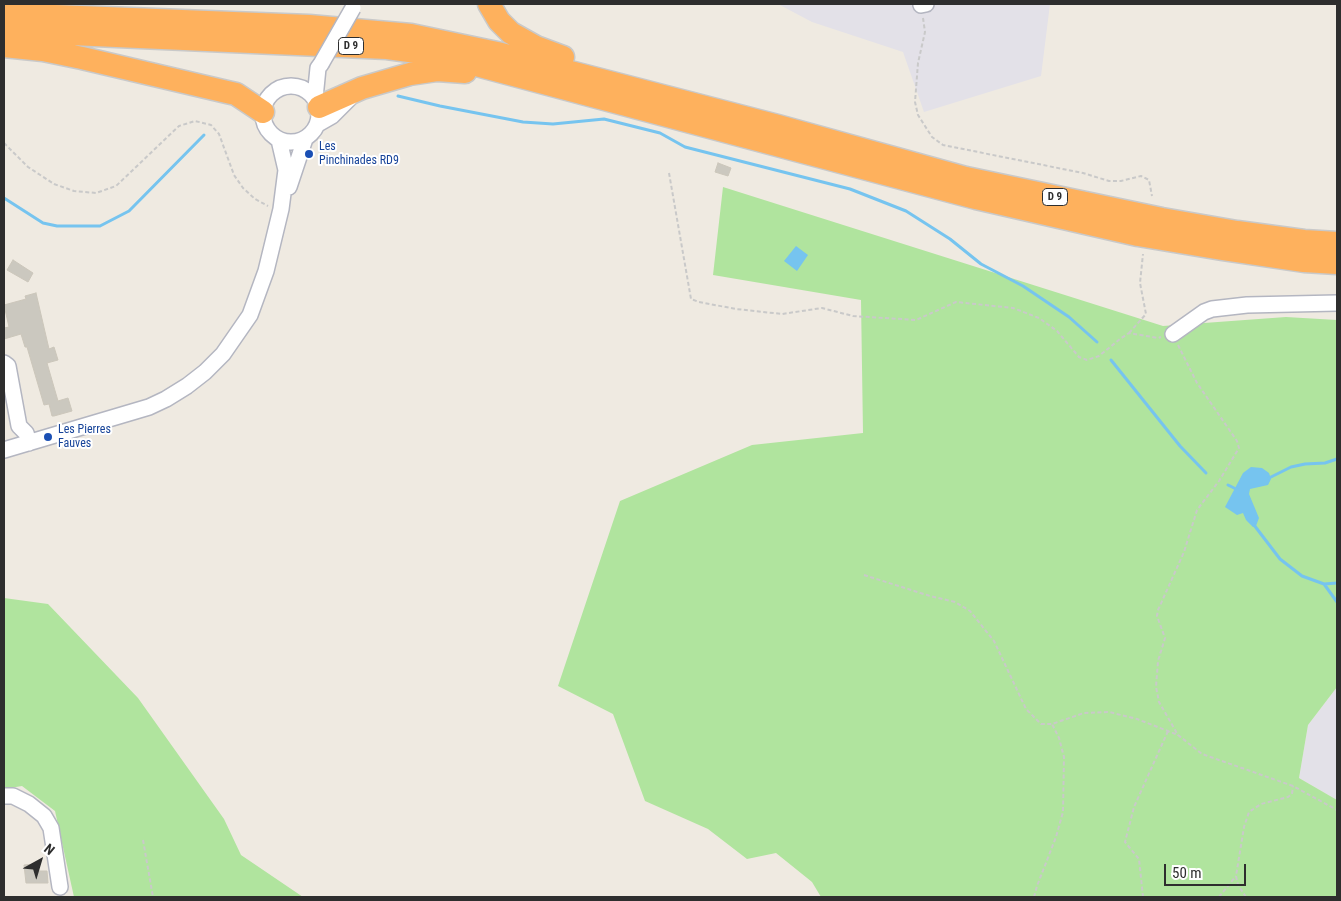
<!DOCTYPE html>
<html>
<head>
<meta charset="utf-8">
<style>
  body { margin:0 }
  #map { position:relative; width:1341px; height:901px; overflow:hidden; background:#efeae1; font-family:"Roboto Condensed",sans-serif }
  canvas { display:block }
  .frame { position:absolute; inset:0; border:5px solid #2e2e2e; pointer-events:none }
  .north { position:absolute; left:15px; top:836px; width:50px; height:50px; -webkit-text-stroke:4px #fff; paint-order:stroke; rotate:39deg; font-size:14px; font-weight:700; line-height:20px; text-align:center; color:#2e2e2e }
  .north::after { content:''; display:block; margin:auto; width:18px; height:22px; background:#2e2e2e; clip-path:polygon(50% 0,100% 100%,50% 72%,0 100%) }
  .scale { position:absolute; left:1164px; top:864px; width:82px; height:22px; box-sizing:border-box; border:2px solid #2e2e2e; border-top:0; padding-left:6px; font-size:15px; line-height:18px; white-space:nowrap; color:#2e2e2e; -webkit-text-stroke:4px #fff; paint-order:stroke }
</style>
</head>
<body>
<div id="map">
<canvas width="1341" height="901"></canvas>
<div class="frame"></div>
<div class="north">N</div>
<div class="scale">50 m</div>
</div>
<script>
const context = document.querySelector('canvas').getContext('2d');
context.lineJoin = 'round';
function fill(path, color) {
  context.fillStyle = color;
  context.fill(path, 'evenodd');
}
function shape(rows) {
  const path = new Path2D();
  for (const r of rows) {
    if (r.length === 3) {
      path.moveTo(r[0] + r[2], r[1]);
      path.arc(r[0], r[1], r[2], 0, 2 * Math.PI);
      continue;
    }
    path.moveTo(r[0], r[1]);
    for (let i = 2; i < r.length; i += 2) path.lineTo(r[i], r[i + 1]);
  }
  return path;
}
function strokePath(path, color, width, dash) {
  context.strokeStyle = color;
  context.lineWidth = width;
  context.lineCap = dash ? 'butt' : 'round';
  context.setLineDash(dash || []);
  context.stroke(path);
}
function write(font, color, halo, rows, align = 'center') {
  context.font = font + ' "Roboto Condensed",sans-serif';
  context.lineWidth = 4;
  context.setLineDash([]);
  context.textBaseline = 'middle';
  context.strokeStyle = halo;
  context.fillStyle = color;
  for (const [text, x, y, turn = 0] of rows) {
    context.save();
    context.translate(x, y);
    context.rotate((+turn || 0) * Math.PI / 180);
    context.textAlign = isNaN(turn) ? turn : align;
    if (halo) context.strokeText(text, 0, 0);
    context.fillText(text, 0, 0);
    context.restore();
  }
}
fill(shape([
  [778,4,1050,4,1041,76,924,112,903,52,812,22],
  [1337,687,1337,800,1299,778,1308,725]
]), '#e3e1e8');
fill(shape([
  [723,187,1163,326,1286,317,1337,320,1337,687,1308,725,1299,778,1337,800,1337,897,821,897,812,882,776,853,747,859,708,829,645,801,613,714,558,686,620,501,752,445,863,433,861,300,713,275],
  [4,598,48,604,138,698,224,819,241,855,303,897,74,897,55,811,22,786,4,789]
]), '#b0e49e');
fill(shape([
  [796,246,808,255,797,271,784,261],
  [1251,467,1262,468,1269,473,1271,479,1268,485,1250,489,1249,494,1259,518,1256,526,1253,527,1246,520,1243,513,1237,515,1225,507,1243,473]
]), '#76c4ef');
strokePath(shape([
  [398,96,440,106,523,122,553,124,604,119,660,133,685,147,850,189,906,211,950,239,981,264,1023,286,1069,317,1097,342],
  [4,198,43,223,57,226,100,226,129,211,204,135],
  [1111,360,1180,446,1206,473],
  [1269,478,1291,467,1305,464,1325,463,1337,459],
  [1228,485,1238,490],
  [1254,525,1280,559,1302,576,1324,584,1337,602],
  [1324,584,1337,583]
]), '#76c4ef', 3);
const building = shape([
  [718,163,731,168,728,176,715,172,718,163],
  [13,260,33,273,28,282,7,270,13,260],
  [36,293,49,349,54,347,58,360,47,363,58,401,68,398,72,411,54,416,52,416,49,404,44,405,27,347,25,347,21,334,4,339,4,328,9,327,4,305,26,299,25,296,36,293],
  [36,864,36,869,38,869,39,871,47,871,48,883,26,883,24,865,36,864]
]);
fill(building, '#cbc8bf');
strokePath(building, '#cbc6ba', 1);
const minor = shape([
  [921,5,926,4],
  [291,114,28],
  [315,98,318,68,321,64],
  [318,124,332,116,351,97],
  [289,187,305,139],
  [1173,334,1204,312,1212,309,1247,305,1337,303],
  [4,363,8,366,19,426,26,433,29,443],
  [4,450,149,407,166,399,187,386,205,372,223,354,250,315,266,271,281,209,286,170,279,140],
  [4,796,13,796,29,804,44,816,51,828,60,887]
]);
const highway = shape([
  [489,4,499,21,511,33,536,47,563,57],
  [4,14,309,26,411,35,497,53,778,126,966,178,1162,219,1237,232,1304,241,1337,243],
  [4,31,387,48,439,55,976,198,1138,235,1222,249,1304,261,1337,263],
  [4,46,43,50,82,58,227,92,236,94,263,112],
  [319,107,362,88,410,74,437,70,465,72]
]);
strokePath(minor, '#b4b6c1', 18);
strokePath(highway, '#c9c9c9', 25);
strokePath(shape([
  [923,18,925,32,918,63,915,102,918,115,932,137,943,145,1083,173,1109,181,1121,181,1141,176,1149,180,1152,196],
  [4,143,28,167,54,184,74,191,96,193,116,186,179,126,195,121,211,125,219,134,234,175,243,188,255,199,268,206],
  [669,173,691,299,699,302,736,309,782,314,822,308,853,316,916,320,956,302,1013,308,1039,318,1057,331,1079,357,1087,360,1099,356,1120,339,1129,333,1158,338,1161,337],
  [1129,333,1146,314,1140,283,1143,254],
  [1178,345,1197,383,1237,441,1239,448,1219,481,1197,510,1184,552,1158,610,1157,616,1165,638,1158,661,1156,687,1159,702,1178,735,1202,754,1293,786,1337,810],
  [864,575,930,596,955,602,970,611,994,641,1026,709,1041,724,1052,724,1084,713,1109,712,1137,719,1178,735],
  [143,840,153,897],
  [1034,897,1037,886,1056,837,1063,812,1064,757,1059,738,1052,724],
  [1143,897,1139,859,1125,842,1134,807,1168,731],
  [1219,897,1236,876],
  [1246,897,1238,885,1236,876,1244,827,1249,812,1261,804,1288,797,1292,794,1293,786]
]), '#c9c9c9', 2, [4, 2.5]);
strokePath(minor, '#fff', 15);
strokePath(highway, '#feb15d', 22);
const minorBridge = shape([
  [321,64,353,8]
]);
strokePath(minorBridge, '#b4b6c1', 18, []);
strokePath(minorBridge, '#fff', 15);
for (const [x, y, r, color] of [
  [309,154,5,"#1a4fb4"],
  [48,437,5,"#1a4fb4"]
]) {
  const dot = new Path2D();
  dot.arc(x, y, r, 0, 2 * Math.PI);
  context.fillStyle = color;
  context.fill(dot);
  strokePath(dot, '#fff', 2);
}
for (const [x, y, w] of [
  [351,46,25],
  [1055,197,25]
]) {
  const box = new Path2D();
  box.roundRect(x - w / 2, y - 8.5, w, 17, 4);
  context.fillStyle = '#fff';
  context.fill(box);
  strokePath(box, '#2e2e2e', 1);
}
write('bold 11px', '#2e2e2e', null, [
  ["D 9",351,46],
  ["D 9",1055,197]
]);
write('12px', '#164399', '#fff', [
  ["Les",319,147],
  ["Pinchinades RD9",319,161],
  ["Les Pierres",58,430],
  ["Fauves",58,444]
], 'left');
</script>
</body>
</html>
